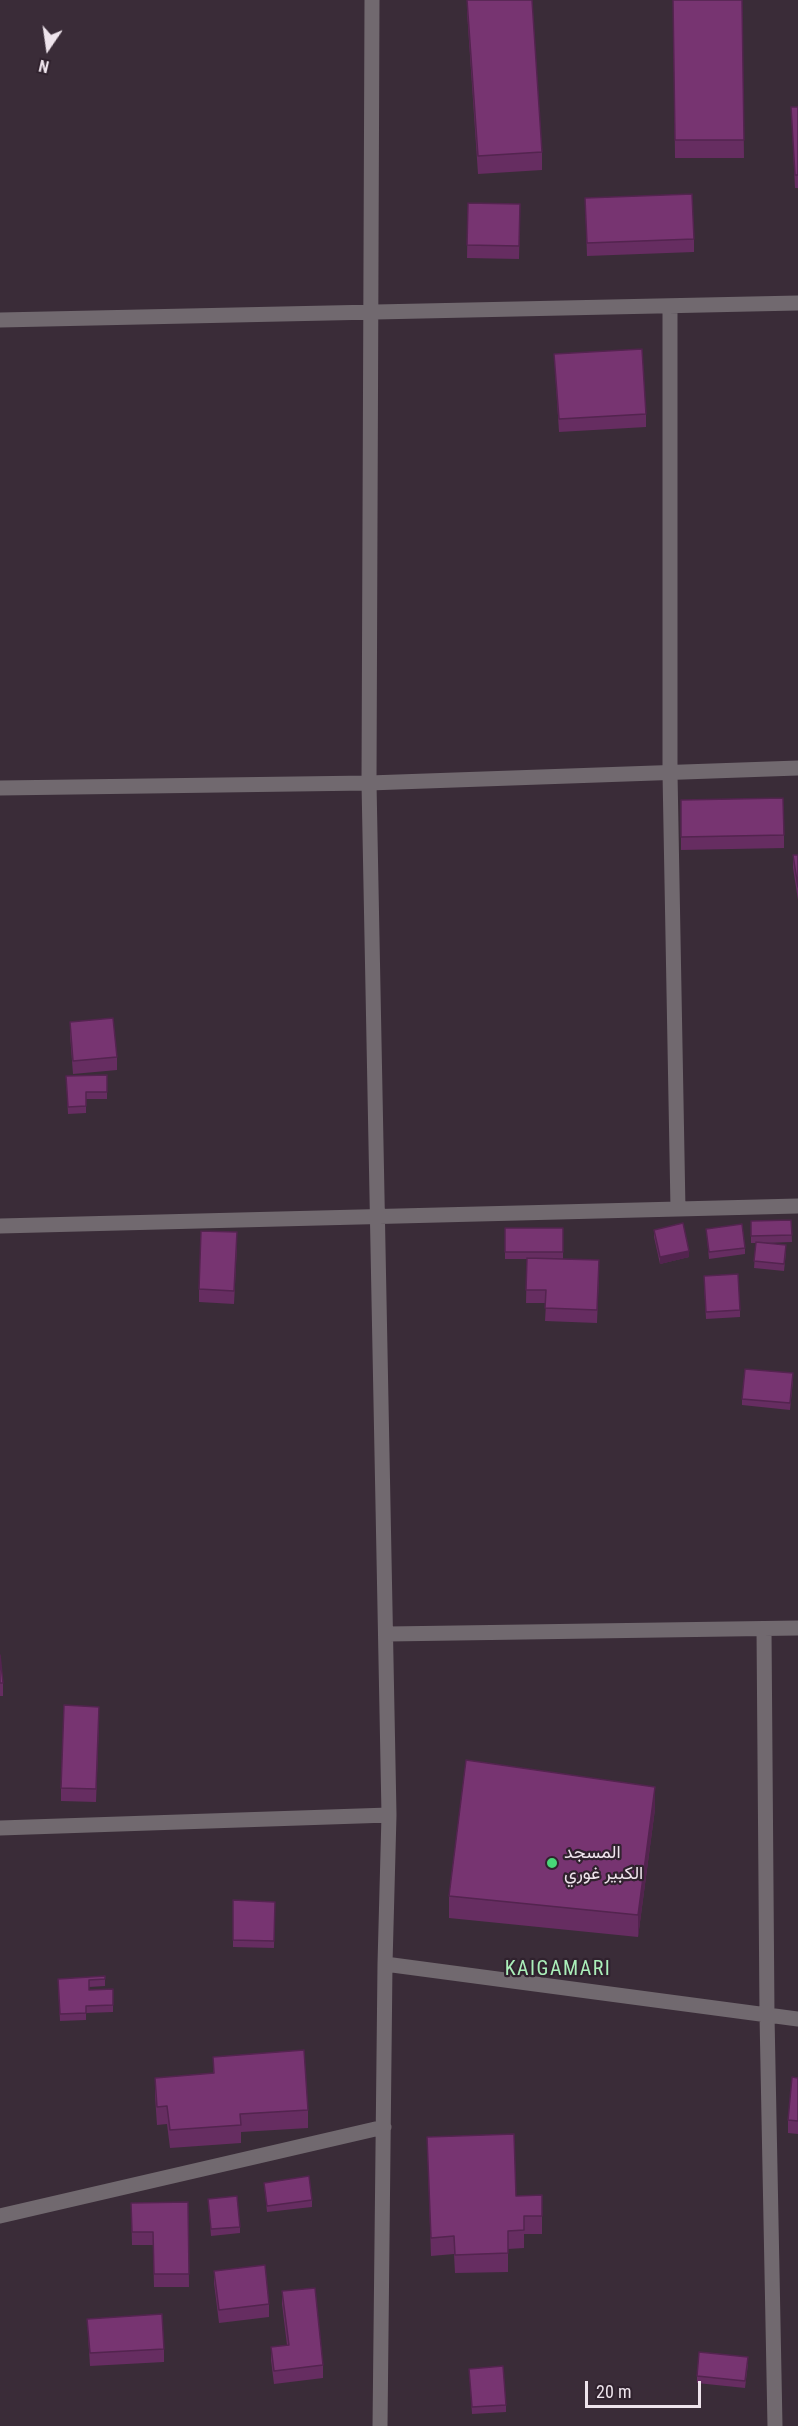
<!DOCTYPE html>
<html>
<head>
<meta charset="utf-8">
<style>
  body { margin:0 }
  #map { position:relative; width:798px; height:2426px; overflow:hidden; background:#3a2c38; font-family:"Roboto Condensed",sans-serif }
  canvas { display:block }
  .north { position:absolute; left:18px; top:18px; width:60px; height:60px; -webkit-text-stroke:4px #30222e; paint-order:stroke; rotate:193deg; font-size:16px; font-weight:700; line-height:24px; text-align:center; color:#eee4ec }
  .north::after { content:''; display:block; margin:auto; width:21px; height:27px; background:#eee4ec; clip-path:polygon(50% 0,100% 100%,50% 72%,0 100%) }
  .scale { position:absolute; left:585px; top:2381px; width:116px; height:27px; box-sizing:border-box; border:3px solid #eee4ec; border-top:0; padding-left:8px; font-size:18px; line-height:21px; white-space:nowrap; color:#eee4ec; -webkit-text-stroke:4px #30222e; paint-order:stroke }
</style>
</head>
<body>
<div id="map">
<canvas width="798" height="2426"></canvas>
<div class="north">N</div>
<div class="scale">20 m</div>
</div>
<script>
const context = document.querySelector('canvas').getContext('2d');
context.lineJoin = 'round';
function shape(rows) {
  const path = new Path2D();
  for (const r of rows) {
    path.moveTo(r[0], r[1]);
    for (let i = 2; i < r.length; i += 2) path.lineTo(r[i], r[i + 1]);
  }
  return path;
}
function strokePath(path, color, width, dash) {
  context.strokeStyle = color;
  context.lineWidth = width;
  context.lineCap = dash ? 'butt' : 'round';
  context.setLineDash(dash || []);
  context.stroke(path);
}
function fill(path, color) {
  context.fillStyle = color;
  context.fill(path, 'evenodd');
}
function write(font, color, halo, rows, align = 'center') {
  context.font = font + ' "Roboto Condensed",Vazirmatn,sans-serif';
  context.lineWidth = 4.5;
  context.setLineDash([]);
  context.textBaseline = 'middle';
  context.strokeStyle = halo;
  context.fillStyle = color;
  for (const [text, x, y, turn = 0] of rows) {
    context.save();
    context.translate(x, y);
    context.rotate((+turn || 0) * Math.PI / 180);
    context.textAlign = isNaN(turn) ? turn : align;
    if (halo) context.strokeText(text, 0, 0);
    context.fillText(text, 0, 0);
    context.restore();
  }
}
strokePath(shape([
  [372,0,369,783,389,1815,385,1964,380,2426],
  [670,306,670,773,678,1209],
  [0,320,798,303],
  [0,788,369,783,798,768],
  [0,1226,798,1206],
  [764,1629,767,2015,775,2426],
  [388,1634,798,1628],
  [0,1828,389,1815],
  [385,1964,798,2019],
  [0,2216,384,2127]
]), '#71696f', 15);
fill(shape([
  [467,0,532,0,542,152,542,170,478,174,467,12],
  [673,0,742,0,744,158,675,158],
  [791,107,798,107,798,188,795,188],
  [585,198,694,239,694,252,587,256],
  [468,203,520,217,519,259,467,258],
  [554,354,646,414,646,427,559,432],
  [681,800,784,835,784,848,681,850],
  [793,855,798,855,798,900,793,868],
  [70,1022,117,1057,117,1070,73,1074,70,1035],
  [107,1075,107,1099,86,1099,86,1113,68,1114,66,1076],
  [791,1220,792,1242,764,1243,786,1252,784,1271,754,1268,756,1243,751,1243,751,1221],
  [505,1228,563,1228,563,1259,599,1273,597,1323,545,1321,546,1303,526,1303,527,1259,505,1259],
  [706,1229,745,1248,745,1254,709,1259],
  [654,1230,689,1257,660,1264,654,1237],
  [237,1245,234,1304,199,1302,199,1289],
  [704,1283,740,1310,740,1317,706,1319],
  [793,1380,790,1410,742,1405,742,1399],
  [0,1655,3,1683,3,1696,0,1696],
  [99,1720,96,1802,61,1801,61,1788],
  [655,1809,638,1937,449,1918,449,1896],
  [233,1900,275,1902,274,1948,233,1947],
  [105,1976,105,1986,89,1987,89,1990,113,1989,113,2012,86,2013,86,2020,60,2021,58,1985],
  [213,2057,308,2110,308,2128,241,2132,241,2143,170,2148,167,2124,157,2125,155,2096,155,2078,213,2074],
  [798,2078,798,2134,788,2133,788,2120],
  [427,2137,516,2196,542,2195,542,2234,524,2234,524,2248,508,2249,508,2272,455,2273,454,2254,431,2256],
  [264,2183,312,2200,312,2207,267,2212],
  [208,2199,240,2227,240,2233,211,2236],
  [188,2202,189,2287,154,2287,153,2245,132,2245,131,2203],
  [214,2271,269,2304,269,2317,219,2323,214,2283],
  [282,2291,323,2365,323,2378,274,2384,271,2360,271,2347,287,2345,282,2304],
  [87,2319,164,2349,164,2362,90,2366],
  [748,2364,745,2388,697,2383,697,2376],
  [469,2369,506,2405,506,2412,472,2414]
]), '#662d61');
fill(shape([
  [689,1251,689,1257,660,1264,660,1257],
  [655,1787,655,1809,638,1937,638,1915]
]), '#53244f');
const building = shape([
  [467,0,532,0,542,152,478,156,467,0],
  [673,0,742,0,744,140,675,140,673,0],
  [791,107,798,107,798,175,795,175,791,107],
  [692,194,694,239,587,243,585,198,692,194],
  [468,203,520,204,519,246,467,245,468,203],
  [642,349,646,414,559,419,554,354,642,349],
  [783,798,784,835,681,837,681,800,783,798],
  [793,855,798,855,798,887,793,855],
  [113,1018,117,1057,73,1061,70,1022,113,1018],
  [107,1075,107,1092,86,1092,86,1106,68,1107,66,1076,107,1075],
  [791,1220,792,1235,751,1236,751,1221,791,1220],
  [683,1223,689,1251,660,1257,654,1230,683,1223],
  [742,1224,745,1248,709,1252,706,1229,742,1224],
  [505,1228,563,1228,563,1252,505,1252,505,1228],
  [201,1231,237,1232,234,1291,199,1289,201,1231],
  [756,1242,786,1245,784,1264,754,1261,756,1242],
  [527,1258,599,1260,597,1310,545,1308,546,1290,526,1290,527,1258],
  [738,1274,740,1310,706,1312,704,1276,738,1274],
  [745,1369,793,1373,790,1403,742,1399,745,1369],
  [0,1655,3,1683,0,1683,0,1655],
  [64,1705,99,1707,96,1789,61,1788,64,1705],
  [466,1760,655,1787,638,1915,449,1896,466,1760],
  [233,1900,275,1902,274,1941,233,1940,233,1900],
  [105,1976,105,1979,89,1980,89,1990,113,1989,113,2005,86,2006,86,2013,60,2014,58,1979,105,1976],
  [304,2050,308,2110,240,2114,241,2125,170,2130,167,2106,157,2107,155,2078,214,2073,213,2057,304,2050],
  [792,2077,798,2078,798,2121,788,2120,792,2077],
  [514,2134,516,2196,542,2195,542,2216,524,2216,524,2230,508,2231,508,2253,455,2255,454,2236,431,2238,427,2137,514,2134],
  [309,2176,312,2200,267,2206,264,2183,309,2176],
  [237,2196,240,2227,211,2229,208,2199,237,2196],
  [188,2202,189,2274,154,2274,153,2232,132,2232,131,2203,188,2202],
  [265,2265,269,2304,219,2310,214,2271,265,2265],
  [315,2288,323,2365,274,2371,271,2347,289,2345,282,2291,315,2288],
  [162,2314,164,2349,90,2353,87,2319,162,2314],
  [699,2352,748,2357,745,2381,697,2376,699,2352],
  [503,2366,506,2405,472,2407,469,2369,503,2366]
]);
fill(building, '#773471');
strokePath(building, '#53244f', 1.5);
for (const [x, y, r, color] of [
  [552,1863,6,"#48d778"]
]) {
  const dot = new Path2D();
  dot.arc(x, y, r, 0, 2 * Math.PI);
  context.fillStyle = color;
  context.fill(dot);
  strokePath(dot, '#30222e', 2);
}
write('18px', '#eee4ec', '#30222e', [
  ["المسجد",564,1853],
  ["الكبير غوري",564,1874]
], 'left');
context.letterSpacing = '1.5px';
write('20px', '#abefba', '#30222e', [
  ["KAIGAMARI",558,1970]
]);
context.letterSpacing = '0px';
</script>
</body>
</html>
